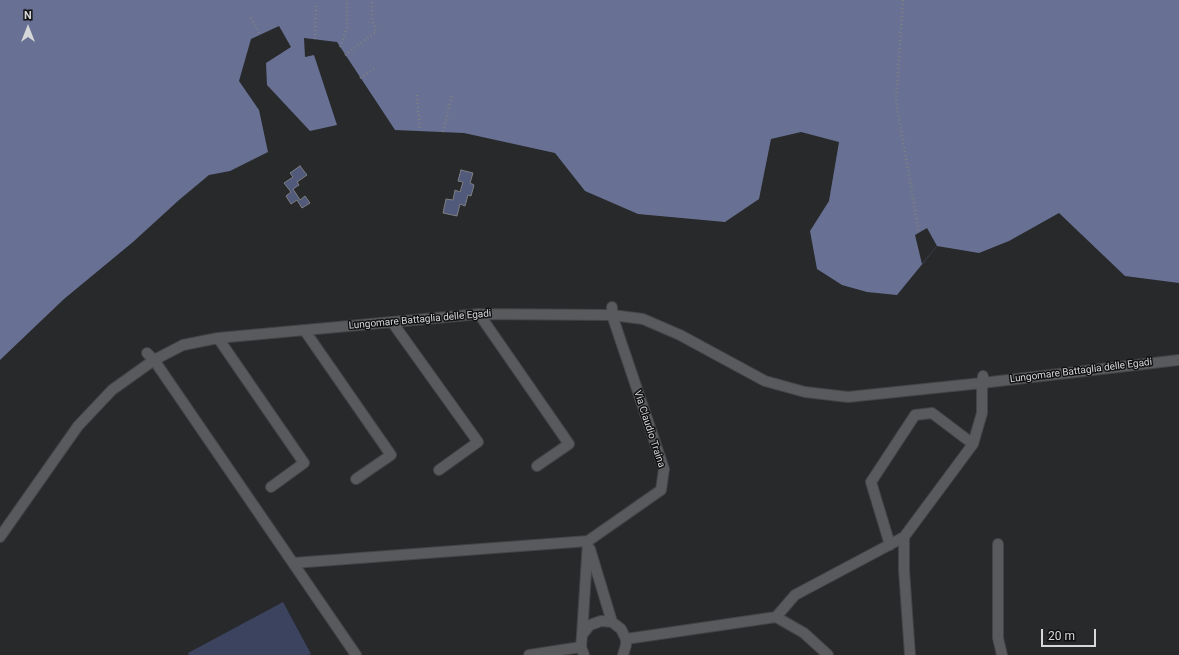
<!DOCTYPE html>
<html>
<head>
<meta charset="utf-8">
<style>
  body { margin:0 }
  #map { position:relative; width:1179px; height:655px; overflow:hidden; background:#28292b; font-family:Roboto,sans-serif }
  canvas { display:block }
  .north { position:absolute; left:8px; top:8px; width:40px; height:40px; -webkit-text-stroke:3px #111113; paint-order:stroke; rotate:0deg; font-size:11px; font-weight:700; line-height:16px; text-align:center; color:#d6d7d8 }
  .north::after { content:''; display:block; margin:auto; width:14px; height:18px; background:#d6d7d8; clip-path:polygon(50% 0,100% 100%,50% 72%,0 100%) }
  .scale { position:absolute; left:1041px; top:629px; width:55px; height:18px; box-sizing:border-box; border:2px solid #d6d7d8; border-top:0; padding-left:5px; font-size:12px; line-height:14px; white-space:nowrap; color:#d6d7d8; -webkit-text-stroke:3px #111113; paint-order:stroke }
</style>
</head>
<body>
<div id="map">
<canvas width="1179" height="655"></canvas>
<div class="north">N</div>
<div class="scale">20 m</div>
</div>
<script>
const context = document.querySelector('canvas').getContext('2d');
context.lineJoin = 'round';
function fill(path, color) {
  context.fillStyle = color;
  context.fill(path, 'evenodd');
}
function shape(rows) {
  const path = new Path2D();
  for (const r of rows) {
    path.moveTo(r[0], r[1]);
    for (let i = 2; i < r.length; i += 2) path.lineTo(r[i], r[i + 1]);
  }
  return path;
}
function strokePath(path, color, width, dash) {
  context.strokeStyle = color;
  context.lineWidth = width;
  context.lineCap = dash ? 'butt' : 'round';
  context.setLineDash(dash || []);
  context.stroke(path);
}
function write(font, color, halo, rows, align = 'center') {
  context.font = font + ' Roboto,sans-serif';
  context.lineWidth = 3;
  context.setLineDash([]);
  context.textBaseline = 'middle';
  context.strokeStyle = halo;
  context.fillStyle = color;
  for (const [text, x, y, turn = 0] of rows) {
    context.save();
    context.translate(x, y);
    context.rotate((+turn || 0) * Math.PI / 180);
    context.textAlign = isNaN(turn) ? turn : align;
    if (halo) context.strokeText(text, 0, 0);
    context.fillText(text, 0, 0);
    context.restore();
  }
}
fill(shape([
  [283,602,311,654,308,655,189,655,188,653]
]), '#3b435f');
fill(shape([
  [0,0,1179,0,1179,283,1125,276,1059,213,1009,241,979,253,937,246,897,295,867,292,842,285,817,269,810,231,829,201,839,142,801,132,771,139,759,199,725,222,638,214,585,191,555,153,464,133,395,130,337,42,304,38,305,57,314,55,337,125,310,131,267,85,266,63,291,47,279,26,251,39,239,81,259,110,268,152,230,171,209,175,179,200,133,242,64,299,0,360]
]), '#687193');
fill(shape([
  [927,228,937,246,922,264,915,235]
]), '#28292b');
const building = shape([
  [300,166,307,175,297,182,299,185,293,189,300,200,305,196,310,203,302,208,297,200,291,204,286,196,291,192,284,183,293,177,290,173,300,166],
  [461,170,473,173,470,183,474,185,471,196,468,195,465,206,460,204,457,216,443,213,446,199,453,200,455,190,460,192,463,182,458,181,461,170]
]);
fill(building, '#515a7b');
strokePath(building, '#7e7f82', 1);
const minor = shape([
  [479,314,569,444,537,466],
  [392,322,478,442,439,470],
  [305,331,391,455,356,479],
  [218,338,304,463,271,487],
  [147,353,154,360,356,655],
  [983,376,982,383,1179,360],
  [0,537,78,426,112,390,154,360,183,345,218,338,479,314,612,315,643,319,680,335,765,381,805,392,848,397,982,383,982,413,973,444,904,537,795,595,776,617],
  [904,537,904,570,910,655],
  [588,541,661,490,664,469,612,315,612,307],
  [998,544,998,638,1002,655],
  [890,545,871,482,915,415,932,413,973,444],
  [590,549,612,622],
  [293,563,588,541],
  [582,635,588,541],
  [626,639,776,617,804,633,828,655],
  [529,655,581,647],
  [584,655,581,647,582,635,590,625,601,621,612,622,621,629,626,639,626,645,623,655]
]);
strokePath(minor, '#444447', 12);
strokePath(shape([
  [903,0,896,101,919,233],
  [251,18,260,35],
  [315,39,316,5],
  [340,47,347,28,347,0],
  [345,55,376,32,372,20,372,0],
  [360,78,374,69],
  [417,95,420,131],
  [443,132,452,95]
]), '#7f8081', 2.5, [1, 3]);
strokePath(minor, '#595a5d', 10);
write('10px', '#d6d7d8', '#111113', [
  ["Lungomare Battaglia delle Egadi",420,320,-5],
  ["Lungomare Battaglia delle Egadi",1081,371,-7],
  ["Via Claudio Traina",649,429,72]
]);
</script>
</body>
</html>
